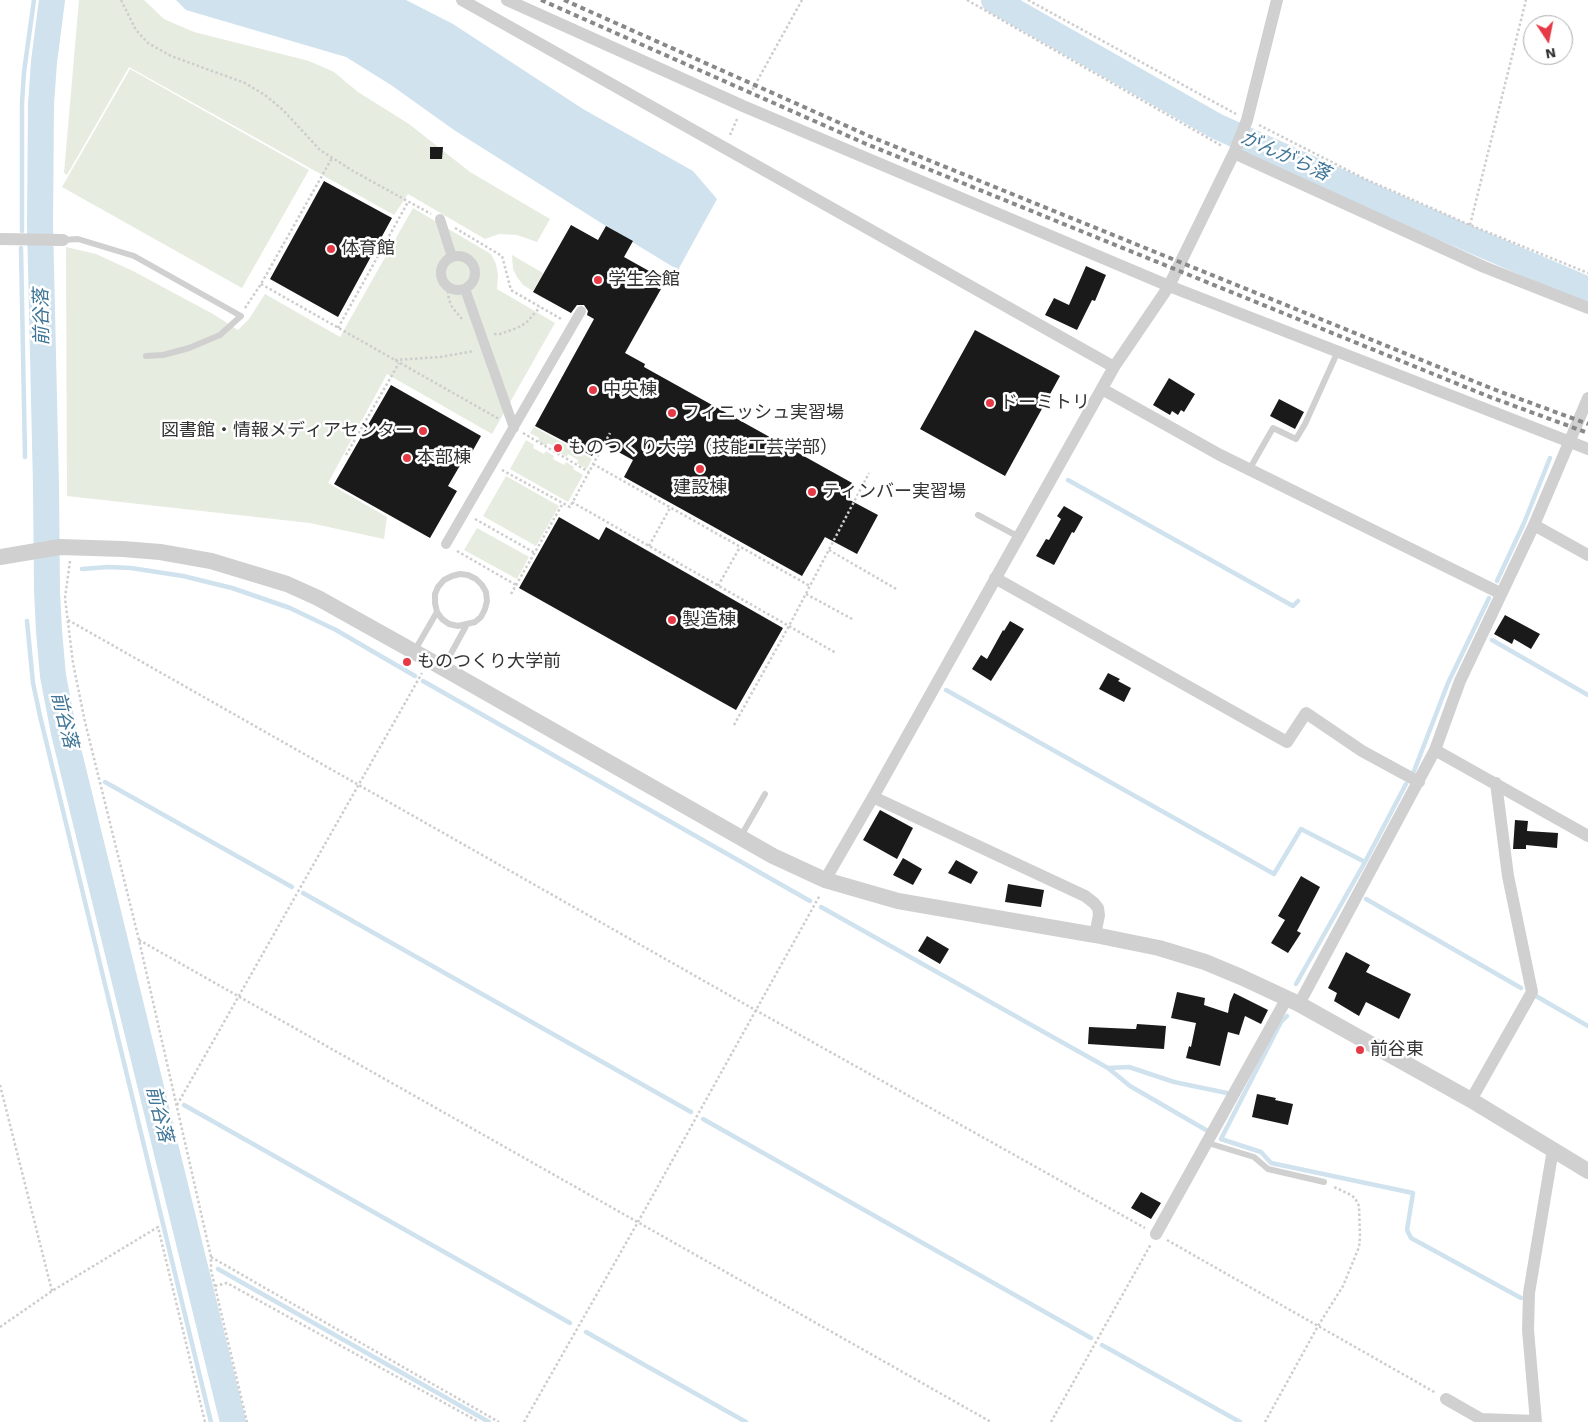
<!DOCTYPE html>
<html>
<head>
<meta charset="utf-8">
<style>
  body { margin:0 }
  #map { position:relative; width:1588px; height:1422px; overflow:hidden; background:#fff; font-family:"Work Sans",sans-serif }
  canvas { display:block }
  .north { position:absolute; left:1523px; top:15px; width:50px; height:50px; box-sizing:border-box; background:#fff; border:1px solid #adadad; border-radius:50%; rotate:169deg; font-size:14px; font-weight:700; line-height:20px; text-align:center; color:#333 }
  .north::after { content:''; display:block; margin:auto; width:18px; height:22px; background:#e63946; clip-path:polygon(50% 0,100% 100%,50% 72%,0 100%) }
</style>
</head>
<body>
<div id="map">
<canvas width="1588" height="1422"></canvas>
<div class="north">N</div>
</div>
<script>
const context = document.querySelector('canvas').getContext('2d');
context.lineJoin = 'round';
function fill(path, color) {
  context.fillStyle = color;
  context.fill(path, 'evenodd');
}
function shape(rows) {
  const path = new Path2D();
  for (const r of rows) {
    if (r.length === 3) {
      path.moveTo(r[0] + r[2], r[1]);
      path.arc(r[0], r[1], r[2], 0, 2 * Math.PI);
      continue;
    }
    path.moveTo(r[0], r[1]);
    for (let i = 2; i < r.length; i += 2) path.lineTo(r[i], r[i + 1]);
  }
  return path;
}
function strokePath(path, color, width, dash) {
  context.strokeStyle = color;
  context.lineWidth = width;
  context.lineCap = dash ? 'butt' : 'round';
  context.setLineDash(dash || []);
  context.stroke(path);
}
function write(font, color, halo, rows, align = 'center') {
  context.font = font + ' "Work Sans","Noto Sans JP",sans-serif';
  context.lineWidth = 5;
  context.setLineDash([]);
  context.textBaseline = 'middle';
  context.strokeStyle = halo;
  context.fillStyle = color;
  for (const [text, x, y, turn = 0] of rows) {
    context.save();
    context.translate(x, y);
    context.rotate((+turn || 0) * Math.PI / 180);
    context.textAlign = isNaN(turn) ? turn : align;
    if (halo) context.strokeText(text, 0, 0);
    context.fillText(text, 0, 0);
    context.restore();
  }
}
fill(shape([
  [79,0,144,0,164,19,194,32,309,61,334,72,358,92,409,124,470,172,550,219,537,242,517,235,499,234,485,239,408,194,394,215,129,67,67,175,64,173],
  [130,69,309,170,242,288,62,187],
  [413,208,491,254,496,264,498,275,497,289,555,323,492,434,387,374,328,483,387,517,384,539,310,523,67,496,66,247,96,254,133,271,213,314,238,330,249,319,265,294,340,337],
  [512,255,543,273,533,291,523,285,517,277,513,269],
  [534,427,592,459,587,469,577,463,578,460,568,454,567,457,558,452,559,449,548,443,546,446,538,441,539,438,530,433],
  [526,440,534,445,533,448,544,454,546,451,554,456,553,459,564,465,566,462,574,467,573,469,583,475,568,502,510,469],
  [506,476,559,506,536,546,483,516],
  [477,528,529,557,517,579,464,550]
]), '#e6ecdf');
fill(shape([
  [176,0,406,0,453,24,583,109,693,171,717,199,678,270,606,226,454,130,391,85,346,57,186,10]
]), '#cfe2ee');
strokePath(shape([
  [22,231,22,103,24,72,34,0],
  [21,248,25,457],
  [1068,480,1293,606,1298,601],
  [82,569,108,567,131,568,183,576,232,588,290,608,336,630,415,676],
  [47,575,56,574],
  [1497,581,1524,523,1550,458],
  [27,621,33,683,40,716,211,1422],
  [1492,640,1588,695],
  [423,681,810,901],
  [946,690,1274,874,1301,829,1365,862],
  [1414,771,1448,683,1489,598],
  [105,782,292,887],
  [303,893,691,1112],
  [1366,899,1521,988],
  [821,907,1108,1068,1130,1086,1206,1130],
  [1296,984,1365,862,1406,784],
  [1536,996,1588,1026],
  [1287,1016,1281,1022,1221,1139,1261,1152,1271,1163,1413,1193,1407,1230,1411,1238,1521,1298],
  [1108,1068,1129,1067,1174,1082,1227,1093],
  [184,1105,570,1323],
  [703,1119,1091,1338],
  [218,1269,489,1422],
  [586,1332,746,1422],
  [1102,1345,1240,1422]
]), '#cfe2ee', 4.5);
strokePath(shape([
  [52,0,44,62,41,104,40,224,46,486,47,591,49,631,53,676,64,733,233,1422],
  [994,0,1216,126,1393,206,1588,290]
]), '#cfe2ee', 26);
fill(shape([
  [430,147,443,147,442,159,430,159],
  [324,181,392,218,338,317,270,279],
  [571,225,598,240,606,226,633,241,624,257,658,276,653,284,661,289,625,353,645,364,644,367,854,484,846,498,878,515,857,554,825,537,802,576,624,477,633,460,600,442,592,456,535,426,594,319,587,315,588,311,584,305,577,305,571,313,533,292],
  [1086,266,1106,275,1095,301,1092,300,1077,330,1045,315,1054,298,1069,305],
  [975,330,1060,376,1005,476,920,429],
  [1169,378,1195,394,1184,412,1181,410,1178,415,1172,411,1170,415,1153,405],
  [391,385,481,436,472,452,469,450,448,486,457,491,430,538,334,484],
  [1279,399,1304,412,1295,429,1270,416],
  [1064,506,1083,517,1074,533,1072,532,1054,565,1036,556,1046,539,1049,540,1061,519,1057,516],
  [559,517,599,540,606,527,783,628,736,710,519,588],
  [1505,615,1540,634,1531,649,1514,639,1512,644,1494,634],
  [1010,621,1024,629,991,681,972,669,981,655,987,659,1003,630,1004,631],
  [1108,673,1120,679,1118,681,1131,688,1124,702,1099,689],
  [880,810,913,828,897,859,863,840],
  [1515,820,1528,821,1527,831,1558,833,1557,848,1526,845,1526,849,1513,849],
  [903,858,922,869,913,885,893,875],
  [956,860,978,872,971,884,948,873],
  [1301,876,1320,887,1297,931,1301,933,1288,953,1271,943,1285,920,1278,916],
  [1008,884,1044,890,1041,907,1005,902],
  [927,936,949,949,940,964,918,951],
  [1346,952,1370,965,1366,972,1411,994,1399,1019,1366,1002,1359,1016,1334,1001,1337,993,1328,988],
  [1177,992,1205,998,1204,1005,1228,1013,1230,1002,1234,993,1268,1010,1261,1024,1245,1016,1239,1035,1228,1032,1220,1066,1186,1058,1189,1046,1191,1047,1196,1023,1171,1018],
  [1137,1024,1166,1026,1164,1049,1088,1044,1089,1027,1133,1029,1136,1029],
  [1257,1094,1276,1098,1275,1100,1293,1104,1288,1125,1252,1117],
  [1141,1192,1161,1203,1151,1219,1131,1208]
]), '#1a1a1a');
strokePath(shape([
  [121,0,136,30,148,43,171,56,245,83,265,95,283,110,320,150,353,171,431,214],
  [967,0,1222,146],
  [1028,0,1236,114],
  [750,94,802,0],
  [1259,125,1363,178,1470,225,1588,273],
  [730,135,738,117],
  [1470,225,1526,0],
  [455,228,502,256,511,290,563,320],
  [261,284,499,419],
  [447,286,449,300,452,307,462,319],
  [245,308,261,284,332,158],
  [338,328,408,202],
  [494,334,500,334,517,328,526,323,540,307],
  [395,360,440,357,474,351],
  [523,433,589,472],
  [346,455,399,363],
  [593,464,810,586],
  [502,470,570,507,610,433],
  [572,502,836,653],
  [475,519,535,553],
  [649,546,670,508],
  [829,550,898,590],
  [457,551,516,585],
  [70,561,65,598,73,663,85,722,139,940,211,1257,211,1270,247,1422],
  [718,586,740,547],
  [511,594,563,503],
  [806,594,854,620],
  [68,620,757,1011,1145,1228],
  [734,725,789,626,869,473],
  [139,940,991,1422],
  [0,1085,52,1291],
  [177,1105,422,673],
  [1167,1240,1436,1393],
  [211,1257,499,1422],
  [215,1286,227,1283,479,1422],
  [0,1327,52,1291,158,1227,205,1422],
  [524,1422,638,1222,820,895],
  [1051,1422,1151,1244],
  [1265,1422,1318,1326,1343,1286,1359,1247,1360,1237,1359,1206,1355,1198,1349,1194,1332,1186]
]), '#cdcdcd', 2.5, [2.5, 2.5]);
strokePath(shape([
  [63,240,78,239,134,256,241,316,220,335,189,348,163,355,146,356],
  [1249,470,1273,428,1296,439,1305,424,1338,351],
  [978,515,1019,537],
  [415,650,437,612,435,603,435,594,438,587,444,580,452,576,460,574,468,575,476,579,482,585,486,592,487,601,485,609,481,617,475,622,458,626,449,624,442,619,437,612],
  [443,668,466,626],
  [741,836,765,794],
  [1208,1143,1254,1157,1268,1169,1324,1182]
]), '#d0d0d0', 6);
strokePath(shape([
  [440,219,452,257],
  [458,273,17],
  [465,289,514,428],
  [446,544,581,311]
]), '#d0d0d0', 10);
strokePath(shape([
  [462,0,1114,367],
  [507,0,743,106,1169,286,1588,449],
  [1234,153,1484,267,1588,308],
  [0,239,63,240],
  [1102,389,1220,455,1500,593],
  [1534,525,1588,555],
  [995,578,1287,742,1306,713,1362,751,1419,782],
  [1435,750,1588,836],
  [873,797,1085,896,1094,903,1098,908,1099,915,1095,935],
  [825,880,873,797,1114,367,1169,286,1234,153,1247,120,1277,0],
  [1299,1004,1435,750,1460,681,1534,525,1588,398],
  [1471,1100,1532,992,1508,876,1496,783],
  [1156,1234,1287,998],
  [1446,1399,1481,1419,1536,1421],
  [1536,1422,1528,1330,1529,1293,1553,1149]
]), '#d0d0d0', 12);
strokePath(shape([
  [0,557,60,547,123,549,160,552,211,561,287,584,318,598,429,660,773,856,825,880,898,901,1095,935,1159,948,1205,962,1241,977,1299,1004,1471,1100,1588,1171]
]), '#d0d0d0', 16);
strokePath(shape([
  [541,0,864,143,1490,397,1588,433],
  [564,0,869,136,1493,389,1588,424]
]), '#888', 4, [5, 4]);
for (const [x, y, r, color] of [
  [331,249,5,"#e63946"],
  [598,280,5,"#e63946"],
  [593,390,5,"#e63946"],
  [990,403,5,"#e63946"],
  [672,413,5,"#e63946"],
  [423,431,5,"#e63946"],
  [558,448,5,"#e63946"],
  [407,458,5,"#e63946"],
  [700,469,5,"#e63946"],
  [812,492,5,"#e63946"],
  [672,620,5,"#e63946"],
  [407,662,5,"#e63946"],
  [1360,1050,5,"#e63946"]
]) {
  const dot = new Path2D();
  dot.arc(x, y, r, 0, 2 * Math.PI);
  context.fillStyle = color;
  context.fill(dot);
  strokePath(dot, '#fff', 2);
}
write('18px', '#333', '#fff', [
  ["体育館",341,249],
  ["学生会館",608,280],
  ["中央棟",603,390],
  ["ドーミトリ",1000,403],
  ["フィニッシュ実習場",682,413],
  ["図書館・情報メディアセンター",413,431,"right"],
  ["ものつくり大学（技能工芸学部）",568,448],
  ["本部棟",417,458],
  ["建設棟",700,488,"center"],
  ["ティンバー実習場",822,492],
  ["製造棟",682,620],
  ["ものつくり大学前",417,662],
  ["前谷東",1370,1050]
], 'left');
write('italic 19px', '#3f7597', '#fff', [
  ["がんがら落",1285,156,24],
  ["前谷落",42,317,-91],
  ["前谷落",64,720,76],
  ["前谷落",159,1114,76]
]);
</script>
</body>
</html>
